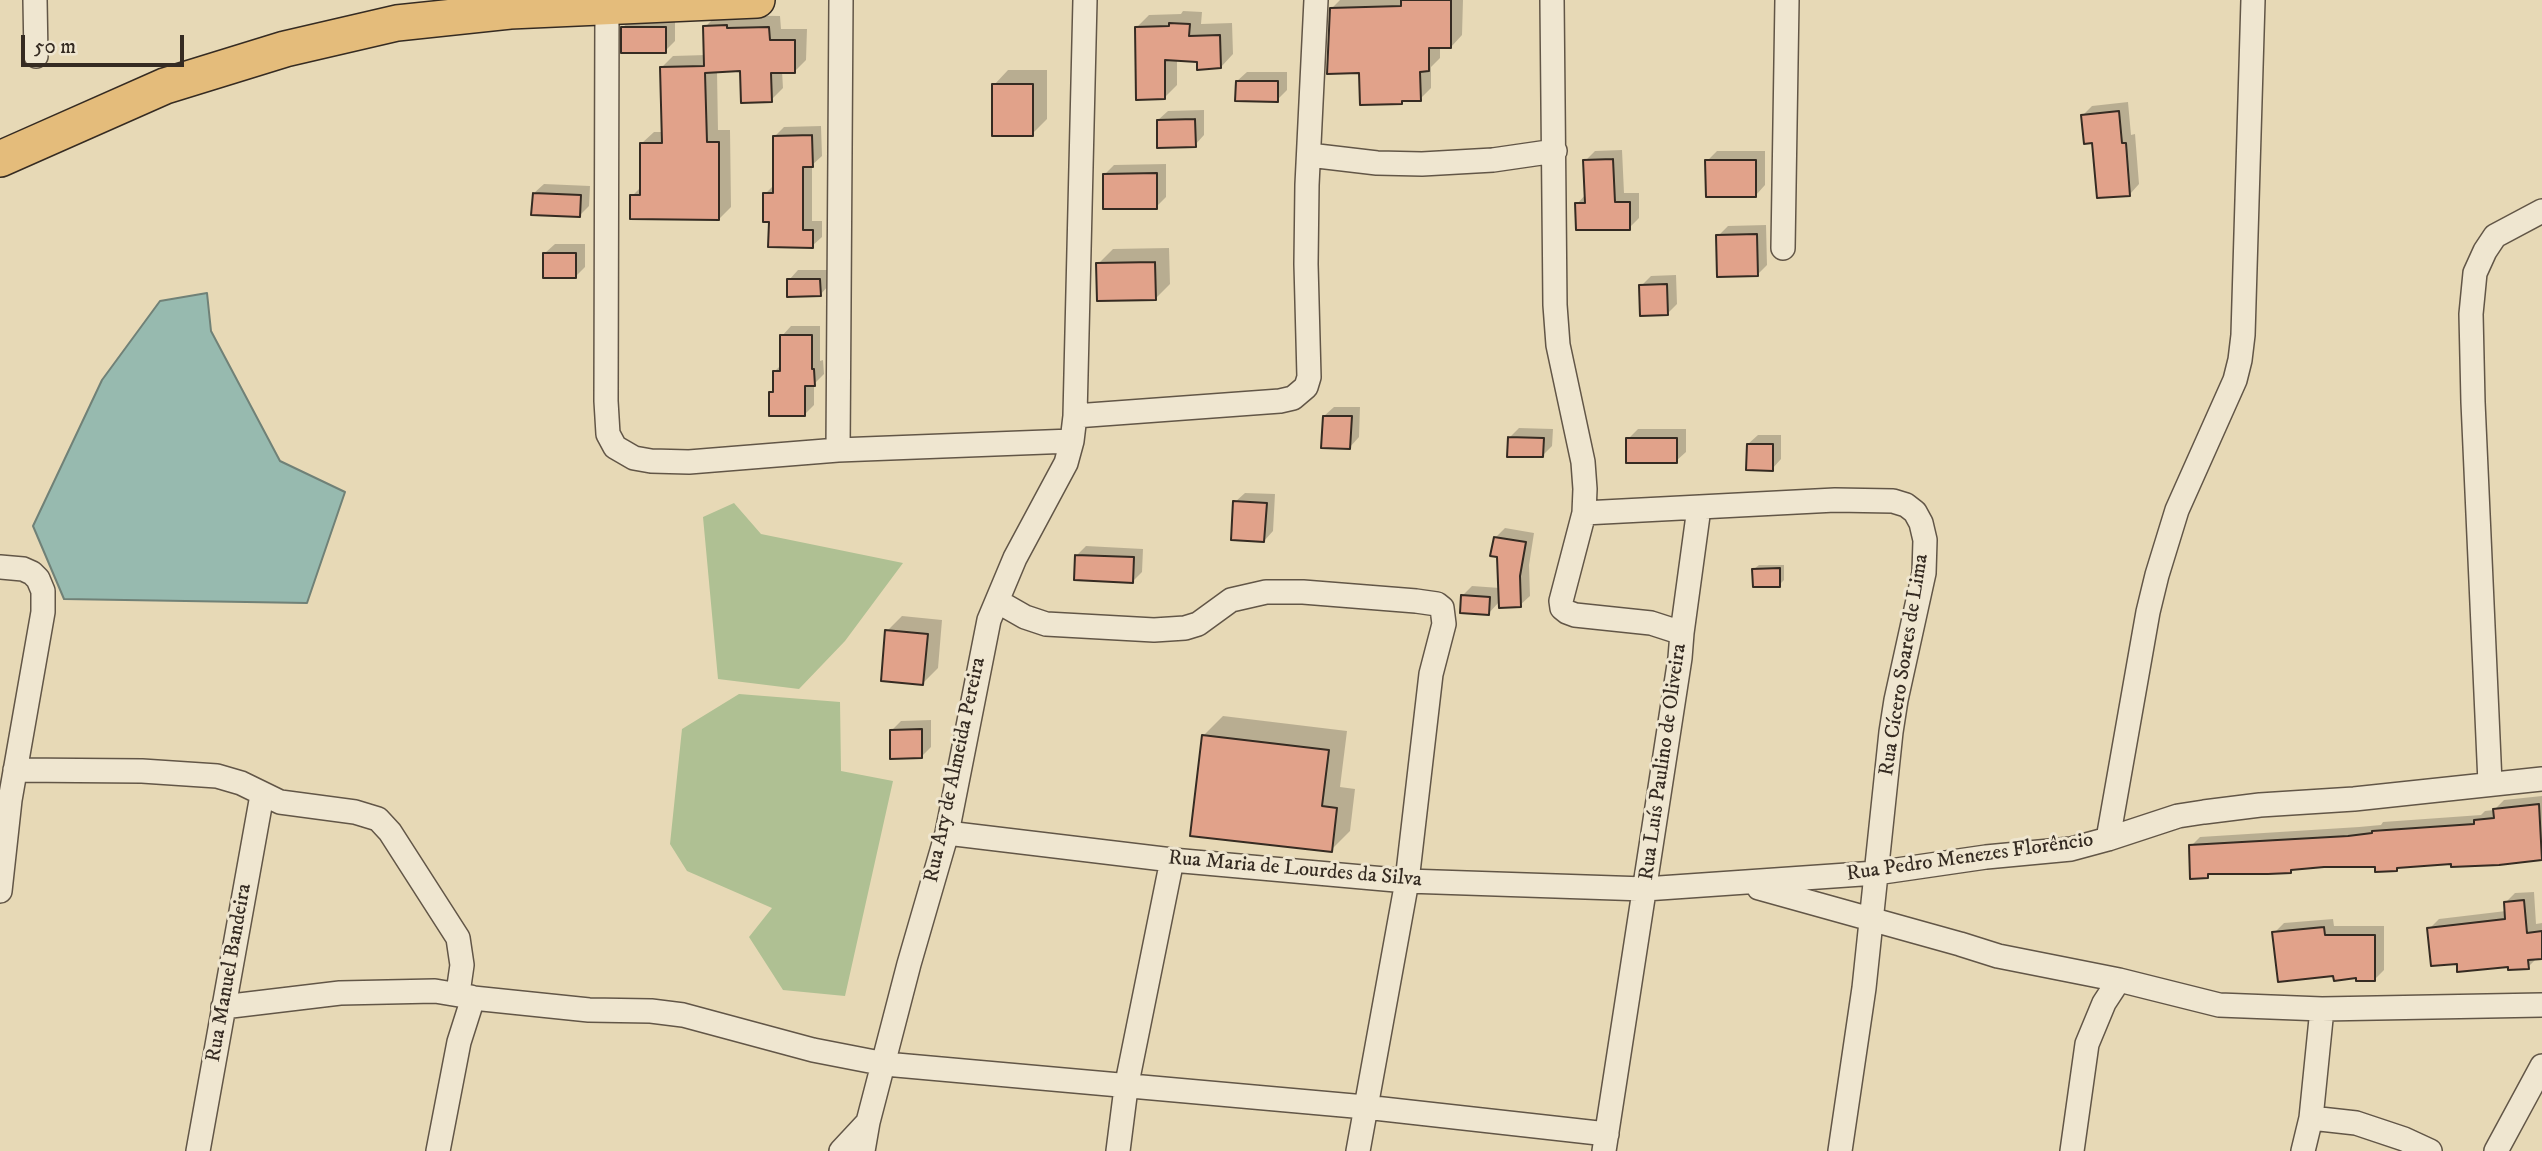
<!DOCTYPE html>
<html>
<head>
<meta charset="utf-8">
<style>
  body { margin:0 }
  #map { position:relative; width:2542px; height:1151px; overflow:hidden; background:#e7d9b6; font-family:"IM FELL DW Pica",serif }
  canvas { display:block }
  .scale { position:absolute; left:21px; top:35px; width:163px; height:32px; box-sizing:border-box; border:4px solid #352b22; border-top:0; padding-left:9px; font-size:21px; line-height:24px; white-space:nowrap; color:#352b22; -webkit-text-stroke:5px #efe6d0; paint-order:stroke }
</style>
</head>
<body>
<div id="map">
<canvas width="2542" height="1151"></canvas>
<div class="scale">50 m</div>
</div>
<script>
const context = document.querySelector('canvas').getContext('2d');
context.lineJoin = 'round';
function fill(path, color) {
  context.fillStyle = color;
  context.fill(path, 'evenodd');
}
function shape(rows) {
  const path = new Path2D();
  for (const r of rows) {
    path.moveTo(r[0], r[1]);
    for (let i = 2; i < r.length; i += 2) path.lineTo(r[i], r[i + 1]);
  }
  return path;
}
function strokePath(path, color, width, dash) {
  context.strokeStyle = color;
  context.lineWidth = width;
  context.lineCap = dash ? 'butt' : 'round';
  context.setLineDash(dash || []);
  context.stroke(path);
}
function write(font, color, halo, rows, align = 'center') {
  context.font = font + ' "IM FELL DW Pica",serif';
  context.lineWidth = 6;
  context.setLineDash([]);
  context.textBaseline = 'middle';
  context.strokeStyle = halo;
  context.fillStyle = color;
  for (const [text, x, y, turn = 0] of rows) {
    context.save();
    context.translate(x, y);
    context.rotate((+turn || 0) * Math.PI / 180);
    context.textAlign = isNaN(turn) ? turn : align;
    if (halo) context.strokeText(text, 0, 0);
    context.fillText(text, 0, 0);
    context.restore();
  }
}
fill(shape([
  [734,503,761,534,903,563,845,641,799,689,718,679,703,517],
  [739,694,840,702,841,771,893,781,845,996,783,990,749,937,772,908,687,871,670,844,682,729]
]), '#afc093');
const water = shape([
  [207,293,211,331,280,461,345,492,307,603,64,599,33,526,102,380,160,301,207,293]
]);
fill(water, '#97baaf');
strokePath(water, '#708177', 2);
fill(shape([
  [1340,0,1463,0,1462,35,1451,47,1440,46,1440,58,1431,67,1431,88,1420,99,1405,99,1401,103,1361,71,1331,9],
  [1183,11,1202,12,1201,24,1232,23,1233,54,1221,67,1199,61,1177,59,1177,85,1165,97,1137,27,1149,15,1181,14],
  [717,15,780,16,781,29,807,29,806,60,794,72,782,71,783,88,771,100,742,70,717,71,718,130,730,130,731,207,719,219,632,196,642,186,642,143,654,132,663,132,661,68,673,56,706,55,705,27],
  [633,18,675,18,675,41,665,51,623,27],
  [1008,70,1047,70,1047,119,1032,134,994,85],
  [1247,72,1287,72,1287,90,1277,100,1237,81],
  [2128,102,2131,135,2135,134,2139,184,2130,194,2083,115,2092,106],
  [1204,110,1204,135,1195,145,1158,120,1168,111],
  [821,126,822,156,812,165,812,221,822,221,822,237,812,246,771,220,765,194,775,184,775,136,784,127],
  [1622,150,1624,193,1639,193,1639,218,1629,228,1577,204,1586,194,1585,161,1595,151],
  [1717,151,1765,151,1765,185,1756,195,1707,161],
  [1166,164,1166,197,1156,207,1105,174,1114,165],
  [544,184,590,186,589,206,579,216,534,193],
  [1766,225,1767,265,1757,275,1718,236,1728,226],
  [555,244,585,244,585,267,575,277,545,253],
  [1169,248,1170,284,1155,299,1098,264,1113,249],
  [798,270,829,270,829,285,820,295,789,280],
  [1676,275,1677,304,1667,314,1641,286,1651,276],
  [791,326,820,326,820,361,823,360,824,374,814,384,814,405,804,415,771,393,775,388,775,371,782,364,782,336],
  [1334,407,1360,407,1359,437,1350,447,1324,416],
  [1519,428,1553,429,1552,446,1542,456,1509,438],
  [1638,429,1686,429,1686,452,1676,461,1628,439],
  [1758,435,1781,435,1781,459,1772,469,1748,444],
  [1245,493,1275,494,1273,531,1264,541,1235,502],
  [1505,528,1534,533,1529,565,1530,596,1520,605,1500,601,1488,614,1462,596,1472,586,1500,588,1495,538],
  [1086,546,1143,549,1142,572,1133,581,1077,555],
  [1759,565,1784,565,1784,580,1779,585,1754,569],
  [902,616,942,620,938,668,923,683,887,631],
  [1223,716,1347,731,1340,787,1355,789,1350,831,1331,850,1204,735],
  [931,720,931,747,922,756,892,730,901,721],
  [2542,796,2542,858,2499,863,2453,862,2399,866,2294,868,2290,871,2212,872,2207,876,2191,846,2200,837,2359,827,2381,825,2383,822,2481,815,2485,811,2494,810,2504,800],
  [2534,892,2536,924,2542,923,2542,957,2537,958,2528,967,2458,962,2429,929,2439,919,2506,911,2506,902,2515,893],
  [2333,919,2334,926,2384,926,2384,970,2375,979,2357,976,2274,933,2284,923]
]), '#0003');
const building = shape([
  [1401,0,1451,0,1451,48,1429,48,1429,71,1420,72,1421,101,1402,101,1402,104,1360,105,1359,73,1327,74,1330,8,1401,6,1401,0],
  [1169,23,1190,24,1189,36,1220,35,1221,68,1197,70,1197,62,1165,60,1165,99,1136,100,1135,27,1169,26,1169,23],
  [727,25,727,28,769,27,770,40,795,40,795,73,771,73,772,102,741,103,740,71,705,73,707,142,719,142,719,220,630,219,630,195,640,195,640,143,662,143,660,67,704,66,703,26,727,25],
  [621,27,666,27,666,53,621,53,621,27],
  [1236,81,1278,81,1278,102,1235,101,1236,81],
  [992,84,1033,84,1033,136,992,136,992,84],
  [2119,111,2122,143,2126,143,2130,196,2097,198,2092,143,2084,144,2081,115,2119,111],
  [1195,119,1196,147,1157,148,1157,120,1195,119],
  [812,135,813,167,803,167,803,230,813,230,813,248,768,247,769,222,763,222,763,193,773,193,773,136,812,135],
  [1613,159,1615,202,1630,202,1630,230,1576,230,1575,203,1585,203,1583,160,1613,159],
  [1705,160,1756,160,1756,197,1706,197,1705,160],
  [1157,173,1157,209,1103,209,1103,174,1157,173],
  [533,193,581,195,580,217,531,215,533,193],
  [1757,234,1758,276,1717,277,1716,235,1757,234],
  [543,253,576,253,576,278,543,278,543,253],
  [1155,262,1156,300,1097,301,1096,263,1155,262],
  [787,279,820,279,821,296,787,297,787,279],
  [1667,284,1668,315,1640,316,1639,285,1667,284],
  [780,335,812,335,812,369,814,369,815,386,805,386,805,416,769,416,769,392,773,392,773,371,780,371,780,335],
  [1323,416,1352,416,1350,449,1321,448,1323,416],
  [1508,437,1544,438,1543,457,1507,457,1508,437],
  [1626,438,1677,438,1677,463,1626,463,1626,438],
  [1747,444,1773,444,1773,471,1746,470,1747,444],
  [1233,501,1267,503,1264,542,1231,540,1233,501],
  [1494,537,1526,542,1520,576,1521,607,1499,608,1497,557,1490,556,1494,537],
  [1075,555,1134,557,1133,583,1074,580,1075,555],
  [1780,568,1780,587,1753,587,1752,569,1780,568],
  [1461,595,1490,597,1489,615,1460,613,1461,595],
  [885,630,928,634,923,685,881,681,885,630],
  [922,729,922,758,890,759,890,730,922,729],
  [1202,735,1329,750,1322,806,1337,808,1332,852,1190,836,1202,735],
  [2539,804,2542,860,2499,865,2451,867,2451,864,2397,868,2397,871,2375,872,2375,867,2324,867,2291,870,2291,873,2268,874,2208,874,2208,878,2190,879,2189,845,2348,836,2372,833,2372,831,2474,824,2474,820,2494,818,2493,809,2539,804],
  [2524,900,2527,933,2542,931,2542,959,2528,960,2529,969,2508,970,2508,967,2457,972,2457,964,2431,966,2427,928,2505,919,2504,902,2524,900],
  [2324,927,2325,935,2375,935,2375,981,2356,981,2356,978,2334,981,2333,976,2278,982,2272,932,2324,927]
]);
fill(building, '#e1a28a');
strokePath(building, '#352b22', 2);
const minor = shape([
  [35,0,36,56],
  [1552,0,1555,305,1558,345,1583,462,1585,489,1584,513,1561,601,1562,608,1567,612,1575,615,1651,623,1682,633,1680,658,1604,1151],
  [607,7,606,401,608,434,615,447,634,458,651,461,689,462,838,450,1072,441],
  [1309,155,1377,163,1422,164,1493,160,1555,151],
  [1783,248,1787,0],
  [1075,416,1280,401,1293,398,1306,387,1309,377,1306,264,1307,185,1316,0],
  [838,450,841,0],
  [1584,513,1835,500,1893,501,1906,505,1915,512,1921,523,1925,540,1924,573,1896,700,1891,732,1864,988,1840,1151],
  [0,567,23,569,32,573,38,579,43,591,43,612,10,800,0,891],
  [997,601,1025,617,1046,624,1154,630,1185,628,1198,624,1231,600,1266,592,1303,592,1416,601,1437,604,1442,608,1444,624,1431,674,1407,881,1358,1151],
  [1682,633,1699,508],
  [15,770,142,771,217,776,241,783,280,802,355,812,378,819,390,832,458,938,462,965,458,993],
  [2490,783,2473,402,2471,314,2475,273,2485,251,2495,236,2542,211],
  [947,833,1172,860,1407,881,1645,889,1876,873,1986,857,2071,849,2108,839,2178,816,2204,812,2260,805,2354,799,2542,779],
  [2108,839,2148,612,2157,575,2177,510,2235,380,2240,360,2243,335,2253,0],
  [1759,888,1960,944,1998,956,2119,980,2219,1005,2322,1009,2542,1005],
  [223,1007,340,993,435,991,471,997],
  [2311,1118,2356,1123,2404,1139,2430,1151],
  [198,1151,262,795],
  [438,1151,459,1042,473,998,589,1010,651,1011,683,1015,813,1050,885,1064,1365,1107,1607,1134],
  [841,1151,868,1122],
  [863,1151,868,1122,909,964,947,833,989,620,1015,558,1066,463,1072,441,1075,416,1085,0],
  [1118,1151,1126,1088,1172,860],
  [2072,1151,2087,1044,2104,1003,2119,980],
  [2303,1151,2311,1118,2322,1009],
  [2496,1151,2542,1066]
]);
const primary = shape([
  [0,159,165,86,285,49,397,23,510,11,757,0]
]);
strokePath(minor, '#625647', 26);
strokePath(primary, '#352b22', 38);
strokePath(minor, '#efe6d0', 23);
strokePath(primary, '#e4bc7b', 35);
write('21px', '#352b22', '#efe6d0', [
  ["Rua Cícero Soares de Lima",1905,665,-81],
  ["Rua Luís Paulino de Oliveira",1664,762,-82],
  ["Rua Ary de Almeida Pereira",956,770,-78],
  ["Rua Pedro Menezes Florêncio",1970,858,-8],
  ["Rua Maria de Lourdes da Silva",1295,870,5],
  ["Rua Manuel Bandeira",230,973,-80]
]);
</script>
</body>
</html>
